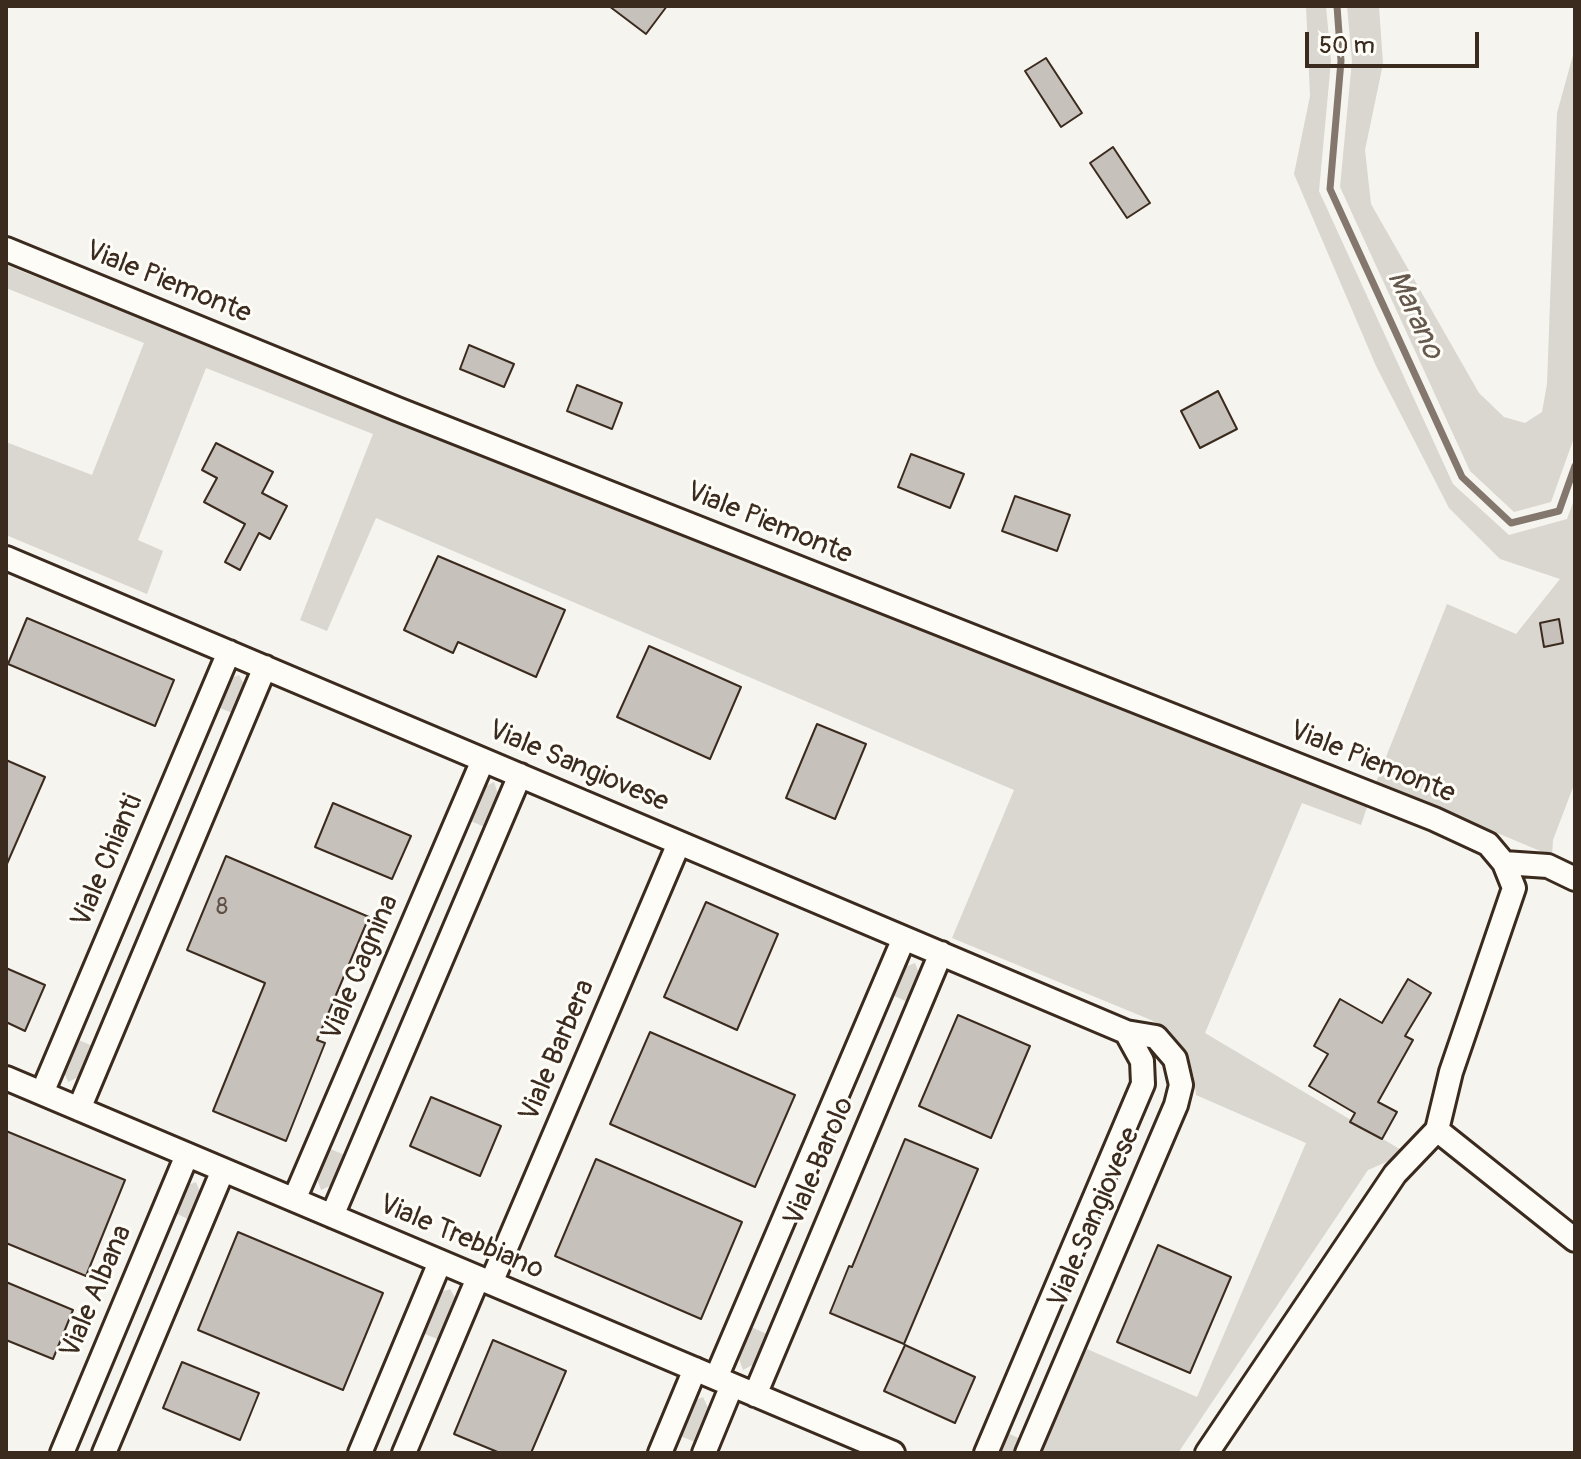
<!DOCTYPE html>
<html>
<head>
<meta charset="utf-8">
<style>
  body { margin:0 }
  #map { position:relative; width:1581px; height:1459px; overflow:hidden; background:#f5f4ee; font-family:Pangolin,sans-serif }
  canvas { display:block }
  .frame { position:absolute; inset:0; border:8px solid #3b2a1e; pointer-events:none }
  .scale { position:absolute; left:1305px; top:32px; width:174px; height:36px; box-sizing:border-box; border:4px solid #3b2a1e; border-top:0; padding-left:10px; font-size:24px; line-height:28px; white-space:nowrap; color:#3b2a1e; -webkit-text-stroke:6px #fdfcf7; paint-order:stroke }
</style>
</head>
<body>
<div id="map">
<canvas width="1581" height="1459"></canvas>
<div class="frame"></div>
<div class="scale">50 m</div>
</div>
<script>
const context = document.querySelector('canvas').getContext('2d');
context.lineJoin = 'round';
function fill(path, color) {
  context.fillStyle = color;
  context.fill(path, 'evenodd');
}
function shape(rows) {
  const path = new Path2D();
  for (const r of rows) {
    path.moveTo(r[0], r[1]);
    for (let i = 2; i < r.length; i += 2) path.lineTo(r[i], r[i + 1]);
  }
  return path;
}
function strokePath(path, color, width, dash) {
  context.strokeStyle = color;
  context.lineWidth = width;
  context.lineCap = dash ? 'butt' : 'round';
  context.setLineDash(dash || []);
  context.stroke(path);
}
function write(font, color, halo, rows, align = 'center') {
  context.font = font + ' Pangolin,sans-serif';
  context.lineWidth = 6;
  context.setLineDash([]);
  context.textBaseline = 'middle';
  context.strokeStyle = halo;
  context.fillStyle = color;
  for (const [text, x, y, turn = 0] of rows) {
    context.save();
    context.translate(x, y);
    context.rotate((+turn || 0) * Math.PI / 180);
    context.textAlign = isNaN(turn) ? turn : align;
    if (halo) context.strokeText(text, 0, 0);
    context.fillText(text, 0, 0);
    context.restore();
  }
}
fill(shape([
  [1306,6,1326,6,1331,61,1319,191,1453,484,1509,535,1567,519,1575,497,1575,782,1553,840,1552,856,1376,782,1447,604,1516,634,1560,579,1500,559,1449,508,1376,366,1294,174,1310,96],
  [1347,6,1379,6,1383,64,1365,150,1371,204,1479,393,1504,417,1525,423,1542,412,1547,384,1557,113,1575,48,1575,435,1551,502,1514,512,1470,471,1340,187,1352,61],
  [6,265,1367,807,1361,825,1302,803,1205,1033,1403,1151,1400,1156,1368,1170,1178,1453,1042,1453,1087,1349,1197,1397,1306,1143,1196,1095,1194,1077,1186,1053,1169,1030,1151,1020,952,938,1014,790,376,518,327,631,300,620,373,434,206,368,138,540,163,551,147,594,6,535,6,442,92,475,144,343,6,288],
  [239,675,246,688,235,714,215,706,226,680],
  [494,782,500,800,487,828,466,819,478,790],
  [915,963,921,978,910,1003,890,994,900,969],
  [74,1038,95,1047,83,1075,68,1082,62,1067],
  [326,1147,347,1156,336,1183,321,1190,315,1173],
  [196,1182,202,1197,192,1221,171,1211,181,1188],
  [450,1289,458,1303,442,1341,420,1332,436,1294],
  [749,1326,769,1335,758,1362,743,1370,737,1353],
  [703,1397,710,1412,697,1443,676,1434,689,1403],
  [1003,1431,1025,1441,1020,1453,994,1453]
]), '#dad6d0');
strokePath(shape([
  [1337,6,1341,61,1330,189,1462,477,1511,523,1559,511,1575,466]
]), '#84786e', 7);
const building = shape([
  [609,6,667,6,646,34,609,6],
  [1046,58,1082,113,1061,127,1025,71,1046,58],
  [1113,147,1150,203,1127,218,1090,163,1113,147],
  [469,345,514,364,504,387,460,369,469,345],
  [577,385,622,403,612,429,567,411,577,385],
  [1218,391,1237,429,1200,448,1181,411,1218,391],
  [216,443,273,472,262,493,287,506,270,539,259,533,240,570,225,562,245,524,204,502,217,478,202,470,216,443],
  [911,454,964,474,950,508,898,487,911,454],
  [1015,496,1070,515,1057,551,1002,531,1015,496],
  [438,556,565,610,536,677,458,642,453,653,404,630,438,556],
  [27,618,174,680,155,726,8,664,27,618],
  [1559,619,1563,643,1544,647,1540,623,1559,619],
  [649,646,741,687,710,759,617,717,649,646],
  [817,724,866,744,835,819,786,798,817,724],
  [6,760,45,777,6,866,6,760],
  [333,803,411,836,392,879,315,847,333,803],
  [226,856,369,917,317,1040,325,1043,286,1141,213,1111,265,983,187,950,226,856],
  [706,902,778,934,737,1030,664,997,706,902],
  [6,968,45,985,25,1031,6,1022,6,968],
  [1408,979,1431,993,1405,1036,1413,1040,1378,1102,1397,1112,1382,1139,1350,1122,1355,1113,1309,1086,1328,1054,1314,1046,1340,999,1382,1023,1408,979],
  [958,1015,1030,1046,991,1138,919,1106,958,1015],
  [650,1032,795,1095,755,1187,610,1124,650,1032],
  [431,1097,501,1126,480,1176,410,1146,431,1097],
  [6,1131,125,1180,86,1276,6,1243,6,1131],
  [905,1139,978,1169,904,1344,830,1313,849,1266,852,1267,905,1139],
  [596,1159,742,1222,701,1319,555,1256,596,1159],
  [238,1232,383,1293,343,1390,198,1330,238,1232],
  [1158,1245,1231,1277,1190,1373,1117,1342,1158,1245],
  [6,1282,73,1310,53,1359,6,1340,6,1282],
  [493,1340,566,1371,531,1453,500,1453,454,1434,493,1340],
  [905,1345,975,1377,955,1423,884,1391,905,1345],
  [182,1362,259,1393,240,1440,163,1408,182,1362]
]);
fill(building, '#c7c1bb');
strokePath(building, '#3b2a1e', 2);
const street = shape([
  [6,249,397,409,1434,819,1488,844,1504,863,1514,888,1451,1072,1437,1130,1395,1174,1207,1453],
  [6,558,1126,1032,1156,1037,1175,1059,1181,1085,1176,1105,1027,1453],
  [1504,863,1548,866,1575,879],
  [6,1078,893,1453],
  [42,1093,229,652],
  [79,1109,265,667],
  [1437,1130,1575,1240],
  [294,1200,483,760],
  [332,1216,520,775],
  [491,1283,679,843],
  [716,1378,904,938],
  [755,1395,941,953],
  [62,1453,187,1155],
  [104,1453,223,1170],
  [360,1453,440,1262],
  [404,1453,478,1278],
  [660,1453,695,1369],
  [704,1453,732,1385],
  [986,1453,1143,1084,1142,1061,1126,1032]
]);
strokePath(street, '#3b2a1e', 28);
strokePath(street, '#fdfcf7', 22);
write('24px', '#5e5045', null, [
  ["8",222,908]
]);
write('28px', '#3b2a1e', '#fdfcf7', [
  ["Viale Piemonte",168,283,22],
  ["Viale Piemonte",769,524,22],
  ["Viale Piemonte",1372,763,22],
  ["Viale Sangiovese",578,767,23],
  ["Viale Chianti",108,861,-67],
  ["Viale Cagnina",361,968,-67],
  ["Viale Barbera",558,1051,-67],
  ["Viale Barolo",820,1162,-67],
  ["Viale Sangiovese",1095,1218,-67],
  ["Viale Trebbiano",461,1238,23],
  ["Viale Albana",97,1292,-67]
]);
write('italic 30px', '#65584d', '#fdfcf7', [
  ["Marano",1414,315,65]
]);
</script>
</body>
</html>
